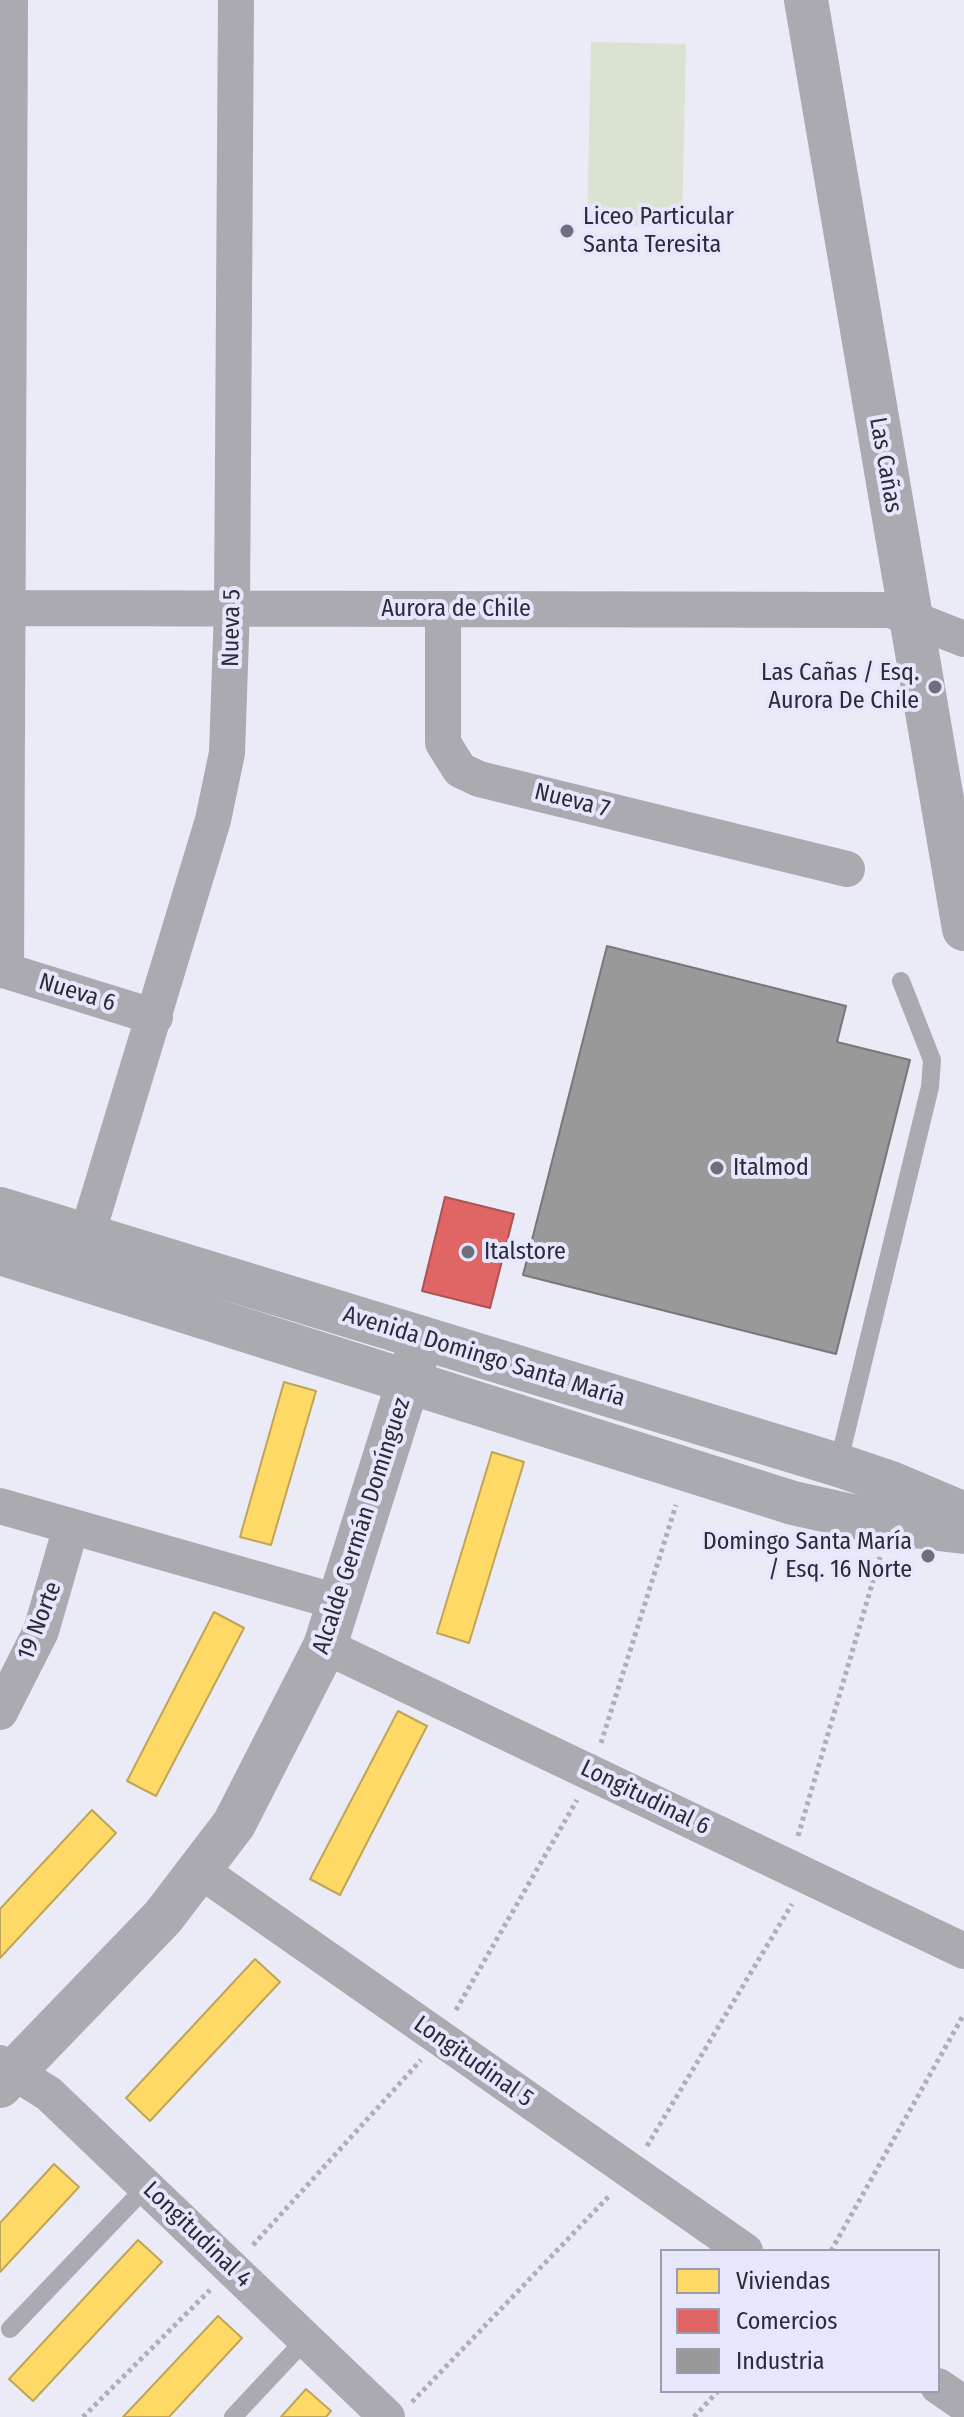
<!DOCTYPE html>
<html>
<head>
<meta charset="utf-8">
<style>
  body { margin:0 }
  #map { position:relative; width:964px; height:2417px; overflow:hidden; background:#ebebf7; font-family:"Fira Sans Condensed",sans-serif }
  canvas { display:block }
  .legend { position:absolute; left:660px; top:2249px; width:280px; height:144px; box-sizing:border-box; background:#e6e7fc; border:2px solid #9b9cae; margin:0; padding:10px 14px; list-style:none; font-size:24px; color:#2b2b39 }
  .legend li { display:flex; align-items:center; gap:16px; height:40px }
  .legend b { width:40px; border:2px solid #9b9cae }
</style>
</head>
<body>
<div id="map">
<canvas width="964" height="2417"></canvas>
<ul class="legend">
<li><b style="height:22px;background:#ffd966"></b>Viviendas</li>
<li><b style="height:22px;background:#e06666"></b>Comercios</li>
<li><b style="height:22px;background:#999"></b>Industria</li>
</ul>
</div>
<script>
const context = document.querySelector('canvas').getContext('2d');
context.lineJoin = 'round';
function fill(path, color) {
  context.fillStyle = color;
  context.fill(path, 'evenodd');
}
function shape(rows) {
  const path = new Path2D();
  for (const r of rows) {
    path.moveTo(r[0], r[1]);
    for (let i = 2; i < r.length; i += 2) path.lineTo(r[i], r[i + 1]);
  }
  return path;
}
function strokePath(path, color, width, dash) {
  context.strokeStyle = color;
  context.lineWidth = width;
  context.lineCap = dash ? 'butt' : 'round';
  context.setLineDash(dash || []);
  context.stroke(path);
}
function write(font, color, halo, rows, align = 'center') {
  context.font = font + ' "Fira Sans Condensed",sans-serif';
  context.lineWidth = 8;
  context.setLineDash([]);
  context.textBaseline = 'middle';
  context.strokeStyle = halo;
  context.fillStyle = color;
  for (const [text, x, y, turn = 0] of rows) {
    context.save();
    context.translate(x, y);
    context.rotate((+turn || 0) * Math.PI / 180);
    context.textAlign = isNaN(turn) ? turn : align;
    if (halo) context.strokeText(text, 0, 0);
    context.fillText(text, 0, 0);
    context.restore();
  }
}
fill(shape([
  [591,42,686,44,682,227,587,224]
]), '#dae3d1');
const homes = shape([
  [284,1382,316,1391,271,1545,240,1537,284,1382],
  [492,1452,524,1462,469,1643,437,1633,492,1452],
  [214,1612,244,1628,156,1796,127,1781,214,1612],
  [398,1711,427,1726,340,1895,310,1879,398,1711],
  [92,1810,116,1833,0,1958,0,1909,92,1810],
  [255,1959,280,1982,150,2121,126,2098,255,1959],
  [54,2164,79,2187,0,2272,0,2223,54,2164],
  [138,2240,162,2262,33,2401,9,2379,138,2240],
  [218,2316,242,2338,169,2417,123,2417,218,2316],
  [306,2389,331,2411,326,2417,281,2417,306,2389]
]);
fill(homes, '#ffd966');
strokePath(homes, '#bfa558', 2);
const shops = shape([
  [445,1197,514,1214,490,1308,422,1291,445,1197]
]);
fill(shops, '#e06666');
strokePath(shops, '#aa5458', 2);
const industry = shape([
  [607,946,846,1006,837,1042,910,1060,836,1354,523,1275,607,946]
]);
fill(industry, '#999');
strokePath(industry, '#78787c', 2);
strokePath(shape([
  [601,1743,676,1505],
  [798,1836,880,1557],
  [456,2010,577,1800],
  [647,2146,792,1904],
  [253,2245,421,2060],
  [831,2251,964,2014],
  [412,2402,610,2195],
  [83,2417,210,2290],
  [694,2417,718,2391]
]), '#aeaeb4', 5, [4, 4]);
strokePath(shape([
  [838,1465,930,1087,932,1060,901,981],
  [10,2329,147,2186],
  [233,2417,306,2339]
]), '#aaaab0', 18);
strokePath(shape([
  [0,608,890,610,964,639],
  [443,609,443,743,460,770,479,779,847,869],
  [0,969,155,1017],
  [6,971,10,0],
  [87,1235,213,820,227,753,232,608,236,0],
  [0,1506,341,1603],
  [325,1646,964,1951],
  [0,1712,41,1631,71,1527],
  [201,1871,745,2251],
  [0,2063,49,2094,387,2417],
  [938,2386,964,2404]
]), '#aaaab0', 36);
strokePath(shape([
  [806,0,964,929],
  [0,2086,163,1917,234,1824,325,1646,422,1338]
]), '#aaaab0', 44);
strokePath(shape([
  [0,1209,838,1465,891,1483,964,1514],
  [0,1253,793,1503,878,1522,964,1532]
]), '#aaaab1', 44);
for (const [x, y, r, color] of [
  [567,231,8,"#6e6e7c"],
  [935,687,8,"#6e6e7c"],
  [717,1168,8,"#6e6e7c"],
  [468,1252,8,"#6e6e7c"],
  [928,1556,8,"#6e6e7c"]
]) {
  const dot = new Path2D();
  dot.arc(x, y, r, 0, 2 * Math.PI);
  context.fillStyle = color;
  context.fill(dot);
  strokePath(dot, '#e6e7fc', 3);
}
write('24px', '#2b2b39', '#e6e7fc', [
  ["Liceo Particular",583,217],
  ["Santa Teresita",583,245],
  ["Las Cañas / Esq.",919,673,"right"],
  ["Aurora De Chile",919,701,"right"],
  ["Italmod",733,1168],
  ["Italstore",484,1252],
  ["Domingo Santa María",912,1542,"right"],
  ["/ Esq. 16 Norte",912,1570,"right"]
], 'left');
write('24px', '#2b2b39', '#e6e7fc', [
  ["Las Cañas",885,465,80],
  ["Aurora de Chile",456,609],
  ["Nueva 5",232,628,-89],
  ["Nueva 7",572,801,14],
  ["Nueva 6",77,993,17],
  ["Avenida Domingo Santa María",484,1357,17],
  ["Alcalde Germán Domínguez",362,1526,-72],
  ["19 Norte",40,1621,-69],
  ["Longitudinal 6",645,1798,26],
  ["Longitudinal 5",473,2062,35],
  ["Longitudinal 4",197,2235,44]
]);
</script>
</body>
</html>
